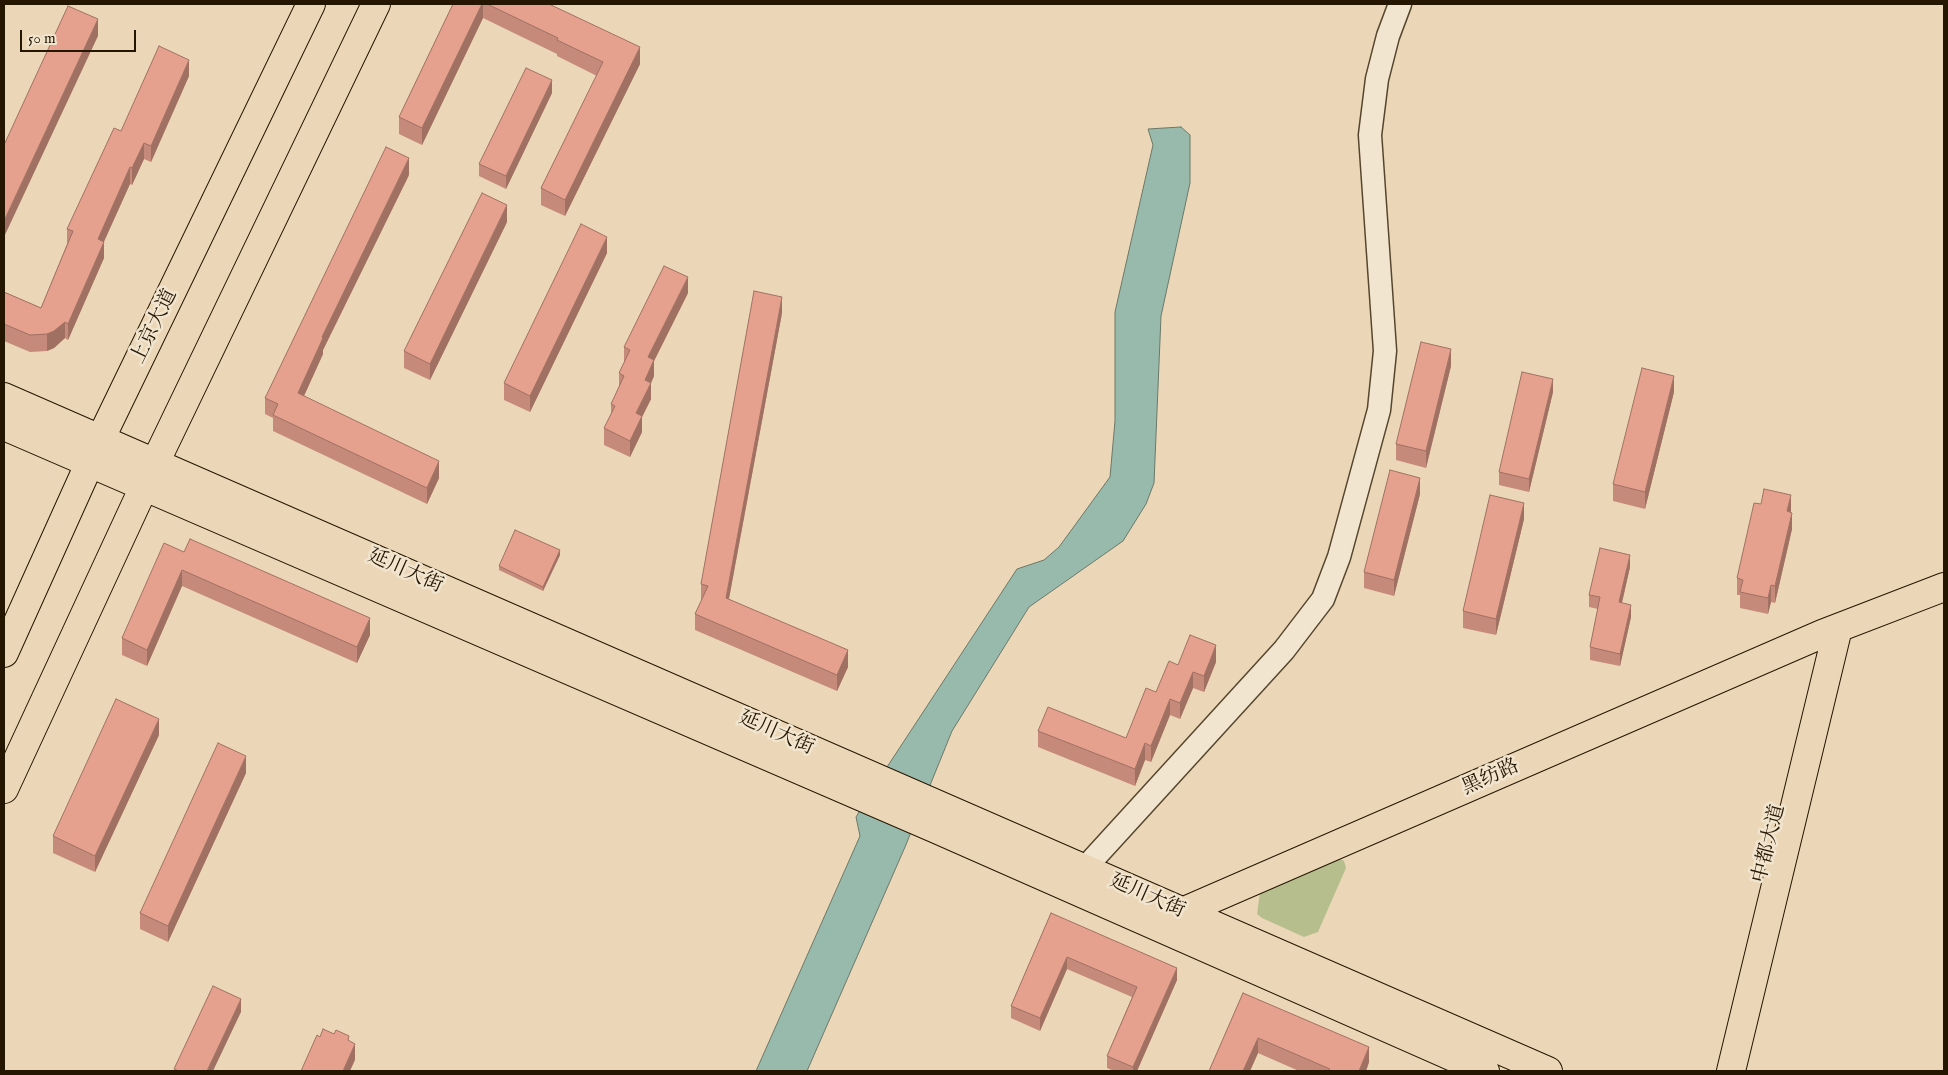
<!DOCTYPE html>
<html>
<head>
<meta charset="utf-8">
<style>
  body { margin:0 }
  #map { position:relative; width:1948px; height:1075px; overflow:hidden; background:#ebd7b7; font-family:"IM FELL English",serif }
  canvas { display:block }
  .frame { position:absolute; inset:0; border:5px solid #251601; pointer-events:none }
  .scale { position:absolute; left:20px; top:30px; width:116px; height:22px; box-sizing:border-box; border:2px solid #251601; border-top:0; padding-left:6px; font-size:15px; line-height:18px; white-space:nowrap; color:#251601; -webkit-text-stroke:4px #f2e5d0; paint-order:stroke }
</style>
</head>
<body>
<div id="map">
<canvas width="1948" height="1075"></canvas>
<div class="frame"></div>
<div class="scale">50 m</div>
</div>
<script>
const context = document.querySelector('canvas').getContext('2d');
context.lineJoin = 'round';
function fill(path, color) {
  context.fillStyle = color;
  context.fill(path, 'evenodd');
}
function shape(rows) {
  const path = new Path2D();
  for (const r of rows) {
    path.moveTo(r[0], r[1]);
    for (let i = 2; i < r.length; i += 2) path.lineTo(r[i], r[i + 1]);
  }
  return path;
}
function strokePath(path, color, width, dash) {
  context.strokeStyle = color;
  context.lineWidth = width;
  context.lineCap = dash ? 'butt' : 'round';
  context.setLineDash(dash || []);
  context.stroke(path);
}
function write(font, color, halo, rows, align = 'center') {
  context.font = font + ' "IM FELL English","Noto Serif SC",serif';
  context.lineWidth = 5;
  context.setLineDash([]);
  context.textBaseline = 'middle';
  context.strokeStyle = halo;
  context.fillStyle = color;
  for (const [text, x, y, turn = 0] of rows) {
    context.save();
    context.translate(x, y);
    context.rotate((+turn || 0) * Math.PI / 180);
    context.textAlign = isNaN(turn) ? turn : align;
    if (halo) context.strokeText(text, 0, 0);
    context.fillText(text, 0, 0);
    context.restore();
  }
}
fill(shape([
  [1338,858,1344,861,1346,868,1318,932,1304,937,1262,918,1257,914,1260,892]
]), '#b7be8e');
const water = shape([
  [1181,127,1190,135,1190,183,1161,316,1154,483,1146,504,1123,541,1029,607,952,731,905,847,807,1071,756,1071,860,836,856,817,889,764,1017,569,1044,560,1059,547,1110,477,1115,421,1115,312,1153,145,1148,129,1181,127]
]);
fill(water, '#98baac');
strokePath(water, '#6a7868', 1);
const minor = shape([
  [1074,880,1284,650,1323,599,1339,557,1379,410,1385,351,1370,135,1377,79,1388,36,1400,4]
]);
const major = shape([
  [4,397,1548,1071],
  [4,426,936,829,1485,1071],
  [4,653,100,440,311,4],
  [4,789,155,463,376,4],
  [1178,922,1182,912,1822,634,1944,587],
  [1731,1071,1838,628]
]);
strokePath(minor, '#56462e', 25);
strokePath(major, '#251601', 30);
strokePath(minor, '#f2e5d0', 22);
strokePath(major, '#ebd7b7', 28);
fill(shape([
  [453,4,549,4,640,64,565,216,541,205,541,188,597,76,557,56,557,54,483,18,422,145,399,134,399,117],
  [189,76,151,162,144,159,132,185,130,184,104,241,104,258,68,340,65,338,54,348,47,351,30,352,4,341,4,292,41,308,67,244,67,229,121,131],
  [552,93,506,189,479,176,479,164],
  [409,175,323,350,323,354,304,396,439,478,427,504,273,431,273,418,265,414,265,398],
  [507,222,430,380,404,368,404,351],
  [607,253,530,412,504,400,504,383],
  [688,293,654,361,654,376,651,383,651,399,642,417,642,432,630,457,604,445,604,428,611,415,611,404,619,387,619,373,624,363,624,347],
  [782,313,729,599,848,667,837,691,695,630,695,614,701,601,701,584],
  [1451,366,1426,468,1396,460,1396,444],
  [1553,392,1529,492,1499,485,1499,472],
  [1674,392,1645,509,1613,501,1613,484],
  [1420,494,1394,596,1364,588,1364,572],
  [1761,504,1791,512,1792,529,1775,603,1771,602,1768,614,1740,608,1740,595,1737,595,1737,578],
  [1524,519,1496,635,1463,628,1463,611],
  [184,552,370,635,357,663,182,586,147,666,122,655,122,638],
  [560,555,543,591,499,570,499,566],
  [1630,567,1622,603,1631,617,1620,666,1590,660,1590,647,1598,609,1589,607,1589,595],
  [1216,662,1204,692,1193,688,1180,719,1170,715,1151,762,1145,760,1135,786,1038,747,1038,731,1126,738,1156,692,1178,665],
  [159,735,95,872,53,853,53,836],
  [246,773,168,942,140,929,140,913],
  [1051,913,1177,980,1137,1071,1114,1071,1107,1068,1107,1056,1132,997,1067,969,1040,1031,1011,1018,1011,1006],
  [1243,993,1369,1062,1366,1071,1299,1071,1258,1053,1250,1071,1209,1071]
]), '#c58a7a');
fill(shape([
  [482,4,483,4,483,18,422,145,422,128],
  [98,19,98,36,4,237,4,221],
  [640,47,640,64,565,216,565,200],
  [189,60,189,76,151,162,151,146],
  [552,80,552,93,506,189,506,176],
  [144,143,144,159,132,185,132,168],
  [409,158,409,175,323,350,323,354,298,409,298,393,322,337],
  [130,167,130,184,98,255,98,239],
  [507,205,507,222,430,380,430,364],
  [607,237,607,253,530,412,530,396],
  [104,242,104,258,68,340,68,324],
  [688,277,688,293,654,361,654,376,651,383,651,399,642,417,642,432,630,457,630,441,645,380,648,357],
  [782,297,782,313,726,614,726,598],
  [65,322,65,338,54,348,47,351,47,334],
  [1451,349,1451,366,1426,468,1426,451],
  [1674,376,1674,392,1645,509,1645,492],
  [1553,379,1553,392,1529,492,1529,479],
  [439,461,439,478,427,504,427,488],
  [1420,478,1420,494,1394,596,1394,580],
  [1791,495,1791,511,1787,528,1787,511],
  [1524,503,1524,519,1496,635,1496,619],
  [1792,513,1792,529,1775,603,1775,586],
  [560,550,560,555,543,591,543,587],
  [1630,555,1630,567,1619,615,1619,602],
  [182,570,182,586,147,666,147,650],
  [1771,585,1771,602,1768,614,1768,598],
  [1631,605,1631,617,1620,666,1620,654],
  [370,618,370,635,357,663,357,647],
  [1216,645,1216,662,1204,692,1204,676],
  [848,650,848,667,837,691,837,675],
  [1193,672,1193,688,1180,719,1180,703],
  [1170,699,1170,715,1151,762,1151,746],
  [159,719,159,735,95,872,95,856],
  [1145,743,1145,760,1135,786,1135,769],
  [246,756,246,773,168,942,168,926],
  [1067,957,1067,969,1040,1031,1040,1018],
  [1177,968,1177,980,1137,1071,1133,1071,1133,1067],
  [241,999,241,1012,213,1071,207,1071],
  [1258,1038,1258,1053,1250,1071,1243,1071],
  [355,1044,355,1060,350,1071,343,1071],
  [1369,1047,1369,1062,1366,1071,1359,1071]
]), '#a07163');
const building = shape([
  [453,4,482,4,422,128,399,117,453,4],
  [487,4,549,4,640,47,565,200,541,188,603,62,557,40,558,38,487,4],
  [68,6,98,19,4,221,4,145,68,6],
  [159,46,189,60,151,146,144,143,132,168,130,167,98,239,104,242,68,324,65,322,54,331,47,334,30,335,4,324,4,292,41,308,73,231,67,229,114,128,121,131,159,46],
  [526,68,552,80,506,176,479,164,526,68],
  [386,147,409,158,322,337,323,338,298,393,439,461,427,488,273,415,278,404,265,398,386,147],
  [482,193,507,205,430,364,404,351,482,193],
  [581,224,607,237,530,396,504,383,581,224],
  [664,266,688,277,648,357,654,360,645,380,651,383,636,413,642,416,630,441,604,428,615,406,611,404,624,376,619,373,630,350,624,347,664,266],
  [754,291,782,297,726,598,848,650,837,675,695,614,708,586,701,584,754,291],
  [1421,342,1451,349,1426,451,1396,444,1421,342],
  [1642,368,1674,376,1645,492,1613,484,1642,368],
  [1522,372,1553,379,1529,479,1499,472,1522,372],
  [1390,470,1420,478,1394,580,1364,572,1390,470],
  [1764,489,1791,495,1787,511,1792,513,1775,586,1771,585,1768,598,1740,592,1743,580,1737,578,1754,503,1761,504,1764,489],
  [1490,495,1524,503,1496,619,1463,611,1490,495],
  [515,530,560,550,543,587,499,566,515,530],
  [190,539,370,618,357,647,182,570,147,650,122,638,164,543,184,552,190,539],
  [1600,548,1630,555,1619,602,1631,605,1620,654,1590,647,1600,597,1589,595,1600,548],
  [1190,635,1216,645,1204,676,1193,672,1180,703,1170,699,1151,746,1145,743,1135,769,1038,731,1048,707,1126,738,1146,688,1156,692,1169,661,1178,665,1190,635],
  [116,699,159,719,95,856,53,836,116,699],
  [218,743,246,756,168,926,140,913,218,743],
  [1051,913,1177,968,1133,1067,1107,1056,1137,987,1067,957,1040,1018,1011,1006,1051,913],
  [213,986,241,999,207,1071,179,1071,174,1069,213,986],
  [1243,993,1369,1047,1359,1071,1328,1071,1330,1069,1258,1038,1243,1071,1209,1071,1243,993],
  [323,1029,334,1034,336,1030,349,1036,348,1040,355,1044,343,1071,301,1071,317,1035,320,1037,323,1029]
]);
fill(building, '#e5a18e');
strokePath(building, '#a07163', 1);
write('20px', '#251601', '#f2e5d0', [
  ["上京大道",155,327,-64],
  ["延川大街",405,572,24],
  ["延川大街",776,734,24],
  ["黑纺路",1491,778,-24],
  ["中都大道",1770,844,-76],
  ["延川大街",1147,897,24]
]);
</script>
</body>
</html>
